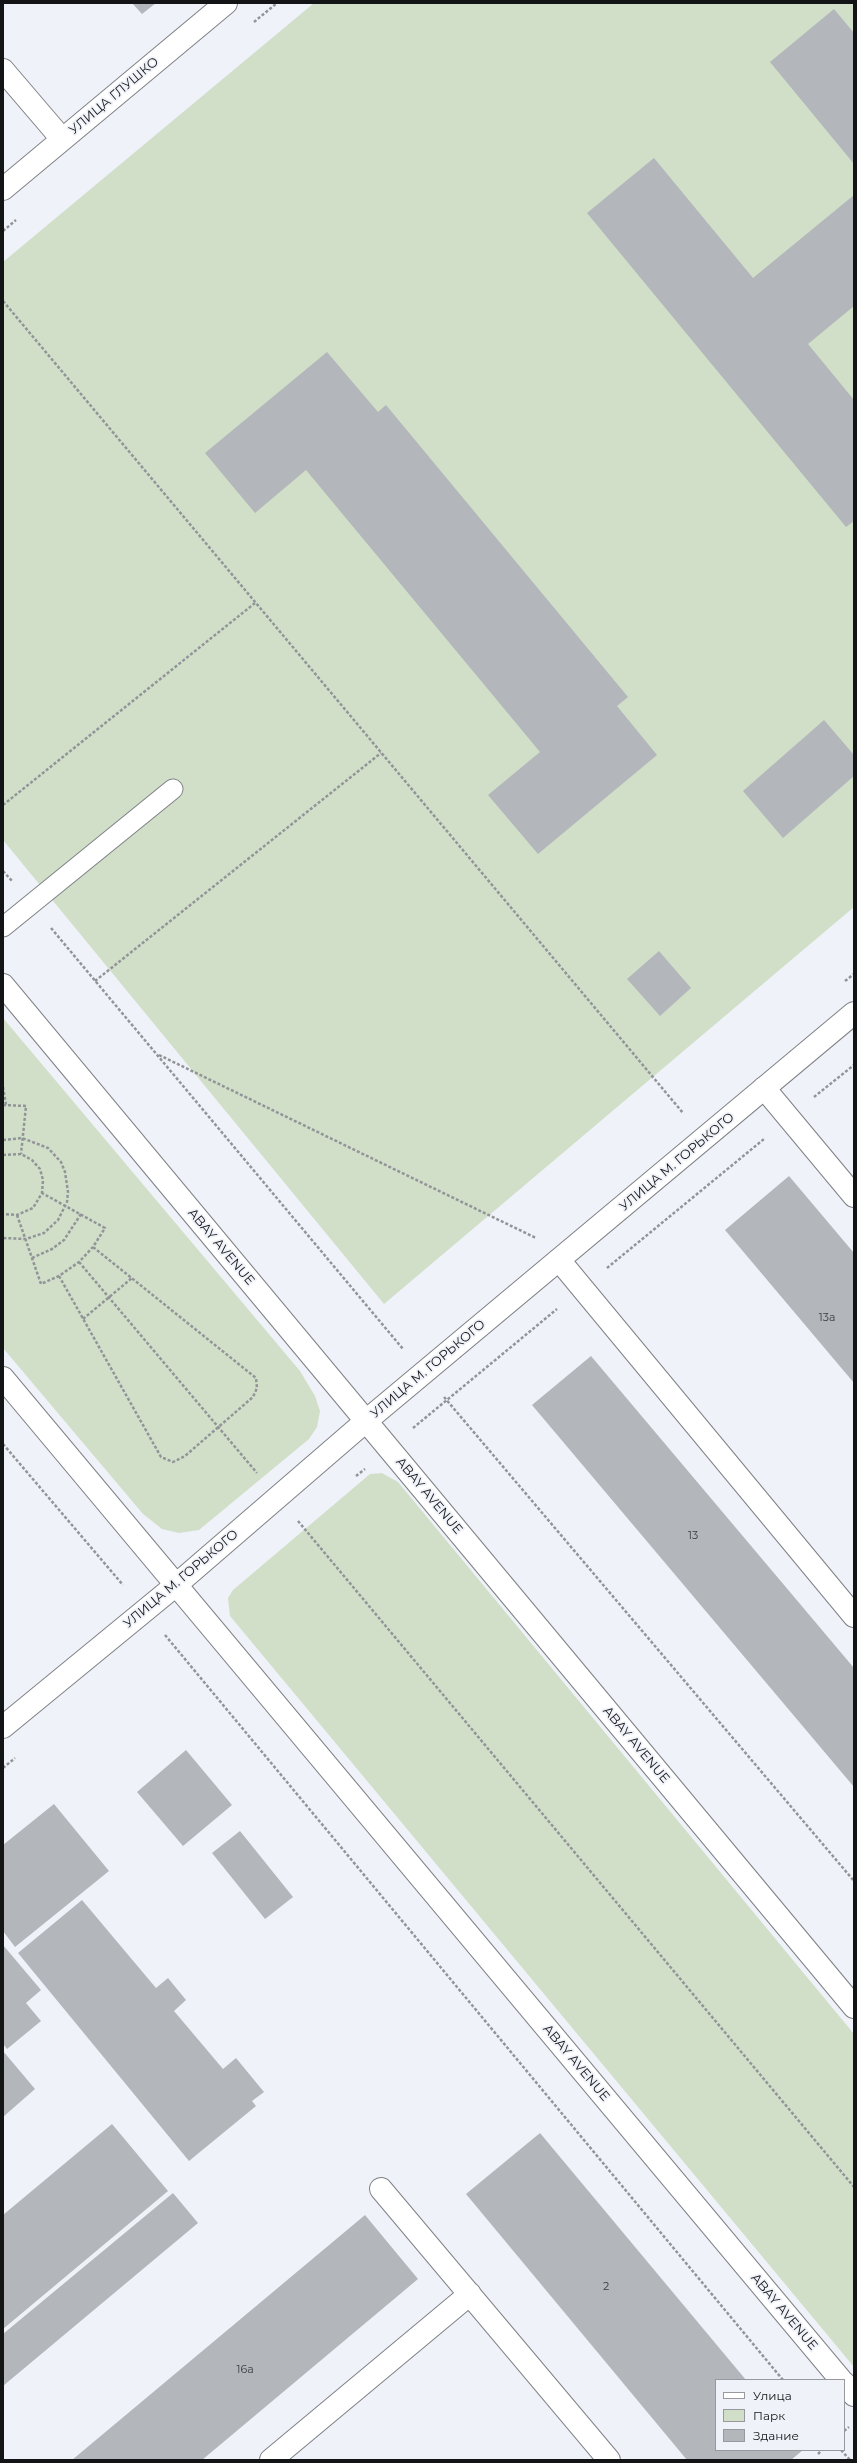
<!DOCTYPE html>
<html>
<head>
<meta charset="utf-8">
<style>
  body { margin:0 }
  #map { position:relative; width:857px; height:2463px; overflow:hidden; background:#eff2f8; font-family:Montserrat,sans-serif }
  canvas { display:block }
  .frame { position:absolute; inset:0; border:4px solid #131416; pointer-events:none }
  .legend { position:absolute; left:715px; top:2379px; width:130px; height:72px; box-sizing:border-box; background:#eff2f8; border:1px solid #97999e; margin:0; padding:5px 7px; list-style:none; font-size:12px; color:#131416 }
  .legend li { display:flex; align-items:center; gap:8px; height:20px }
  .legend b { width:20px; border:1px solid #97999e }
</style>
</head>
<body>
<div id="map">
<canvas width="857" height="2463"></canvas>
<div class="frame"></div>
<ul class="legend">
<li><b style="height:5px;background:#fff"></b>Улица</li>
<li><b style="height:11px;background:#d1dfc9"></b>Парк</li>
<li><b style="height:11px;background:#b3b6bb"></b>Здание</li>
</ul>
</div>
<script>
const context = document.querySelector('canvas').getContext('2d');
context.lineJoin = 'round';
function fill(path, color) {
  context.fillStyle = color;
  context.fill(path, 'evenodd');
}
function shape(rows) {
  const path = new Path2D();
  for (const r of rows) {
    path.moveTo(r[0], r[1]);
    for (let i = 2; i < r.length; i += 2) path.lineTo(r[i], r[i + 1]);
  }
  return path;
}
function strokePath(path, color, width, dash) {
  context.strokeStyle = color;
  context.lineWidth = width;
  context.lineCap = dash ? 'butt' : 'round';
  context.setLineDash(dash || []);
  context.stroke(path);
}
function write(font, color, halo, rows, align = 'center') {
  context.font = font + ' Montserrat,sans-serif';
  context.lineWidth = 3.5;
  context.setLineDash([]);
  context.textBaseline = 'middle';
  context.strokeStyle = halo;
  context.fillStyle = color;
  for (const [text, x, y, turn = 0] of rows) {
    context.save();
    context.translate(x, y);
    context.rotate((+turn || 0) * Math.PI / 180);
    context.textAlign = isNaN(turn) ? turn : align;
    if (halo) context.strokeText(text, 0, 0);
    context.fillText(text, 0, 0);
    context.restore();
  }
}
fill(shape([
  [314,3,854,3,854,907,384,1304,3,840,3,262],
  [3,1018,300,1371,315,1396,320,1411,317,1427,309,1439,199,1530,179,1533,162,1529,143,1514,3,1348],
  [382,1473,398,1482,854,2034,854,2367,230,1616,228,1598,233,1590,370,1474]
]), '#d1dfc9');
fill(shape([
  [132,3,156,3,142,14],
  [834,9,854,33,854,164,770,62],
  [654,158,753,278,854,195,854,306,808,344,854,400,854,521,846,527,587,213],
  [327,352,378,412,386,405,628,697,617,706,657,755,538,854,488,795,540,752,306,470,255,513,205,453],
  [824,720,854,755,854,776,783,838,743,791],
  [659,951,691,988,660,1016,627,979],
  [789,1176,854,1253,854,1383,725,1230],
  [591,1356,854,1668,854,1787,532,1405],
  [186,1750,232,1805,183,1846,137,1792],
  [54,1804,109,1871,15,1947,3,1931,3,1845],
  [240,1831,293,1897,265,1919,212,1853],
  [82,1900,156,1988,168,1978,186,2000,174,2011,223,2069,236,2058,264,2092,252,2101,256,2106,189,2161,18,1953],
  [3,1945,41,1990,26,2003,41,2021,7,2049,3,2044],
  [3,2051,35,2089,3,2117],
  [112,2124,168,2191,3,2329,3,2215],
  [540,2133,746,2380,716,2380,716,2450,803,2450,791,2460,687,2460,466,2194],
  [173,2193,198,2223,3,2386,3,2334],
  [365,2215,418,2279,202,2460,72,2460]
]), '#b3b6bb');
const service = shape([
  [3,927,173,789]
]);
const minor = shape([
  [3,70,62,139],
  [3,189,226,3],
  [764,1088,854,1196],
  [559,1260,854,1616],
  [381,2189,609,2460],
  [271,2460,470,2294]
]);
const tertiary = shape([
  [366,1421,854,1013]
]);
const secondary = shape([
  [3,985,854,2007],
  [3,1378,841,2380],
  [3,1727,176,1585,366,1421],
  [844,2383,854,2395]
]);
strokePath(service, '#7f8286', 21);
strokePath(minor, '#7f8286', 24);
strokePath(tertiary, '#7f8286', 24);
strokePath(secondary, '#7f8286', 24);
strokePath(shape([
  [254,22,277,3],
  [3,231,16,220],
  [3,301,683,1113],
  [3,805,255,603],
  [3,871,12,881],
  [51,928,403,1349],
  [95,981,381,753],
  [845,981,854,974],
  [159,1055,536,1238],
  [3,1087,6,1105],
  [814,1097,854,1065],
  [3,1105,26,1106,21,1154],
  [3,1140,22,1138,48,1148,61,1162,65,1172,68,1192,67,1202,58,1220,44,1233,26,1239,3,1238],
  [3,1155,21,1154,32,1160,40,1169,43,1180,42,1193,33,1208,17,1215,3,1214],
  [17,1215,41,1284,59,1276,79,1262,93,1247,105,1228,42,1193],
  [32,1258,52,1249,64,1240,81,1214],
  [79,1262,257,1473],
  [607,1268,764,1139],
  [59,1276,161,1457,173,1462,185,1456,253,1397,257,1388,256,1378,93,1247],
  [83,1319,132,1278],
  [444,1397,854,1881],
  [413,1428,557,1309],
  [3,1444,123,1585],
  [356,1476,365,1469],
  [298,1521,854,2187],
  [165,1635,783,2380],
  [3,1768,15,1758],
  [844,2431,849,2427],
  [841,2450,850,2460],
  [818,2454,822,2450]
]), '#929498', 2.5, [3, 2]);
strokePath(service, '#fff', 19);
strokePath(minor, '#fff', 22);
strokePath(tertiary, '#fff', 22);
strokePath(secondary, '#fff', 22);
write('11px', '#3b3c3f', null, [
  ["13а",827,1318],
  ["13",693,1536],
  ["2",606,2287],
  ["16а",245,2370]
]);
write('13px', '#131416', '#eff2f8', [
  ["УЛИЦА ГЛУШКО",114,96,-40],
  ["УЛИЦА М. ГОРЬКОГО",677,1162,-40],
  ["ABAY AVENUE",221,1247,50],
  ["УЛИЦА М. ГОРЬКОГО",428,1369,-40],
  ["ABAY AVENUE",429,1496,50],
  ["УЛИЦА М. ГОРЬКОГО",181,1579,-40],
  ["ABAY AVENUE",636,1745,50],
  ["ABAY AVENUE",576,2063,50],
  ["ABAY AVENUE",784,2312,50]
]);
</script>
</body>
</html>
